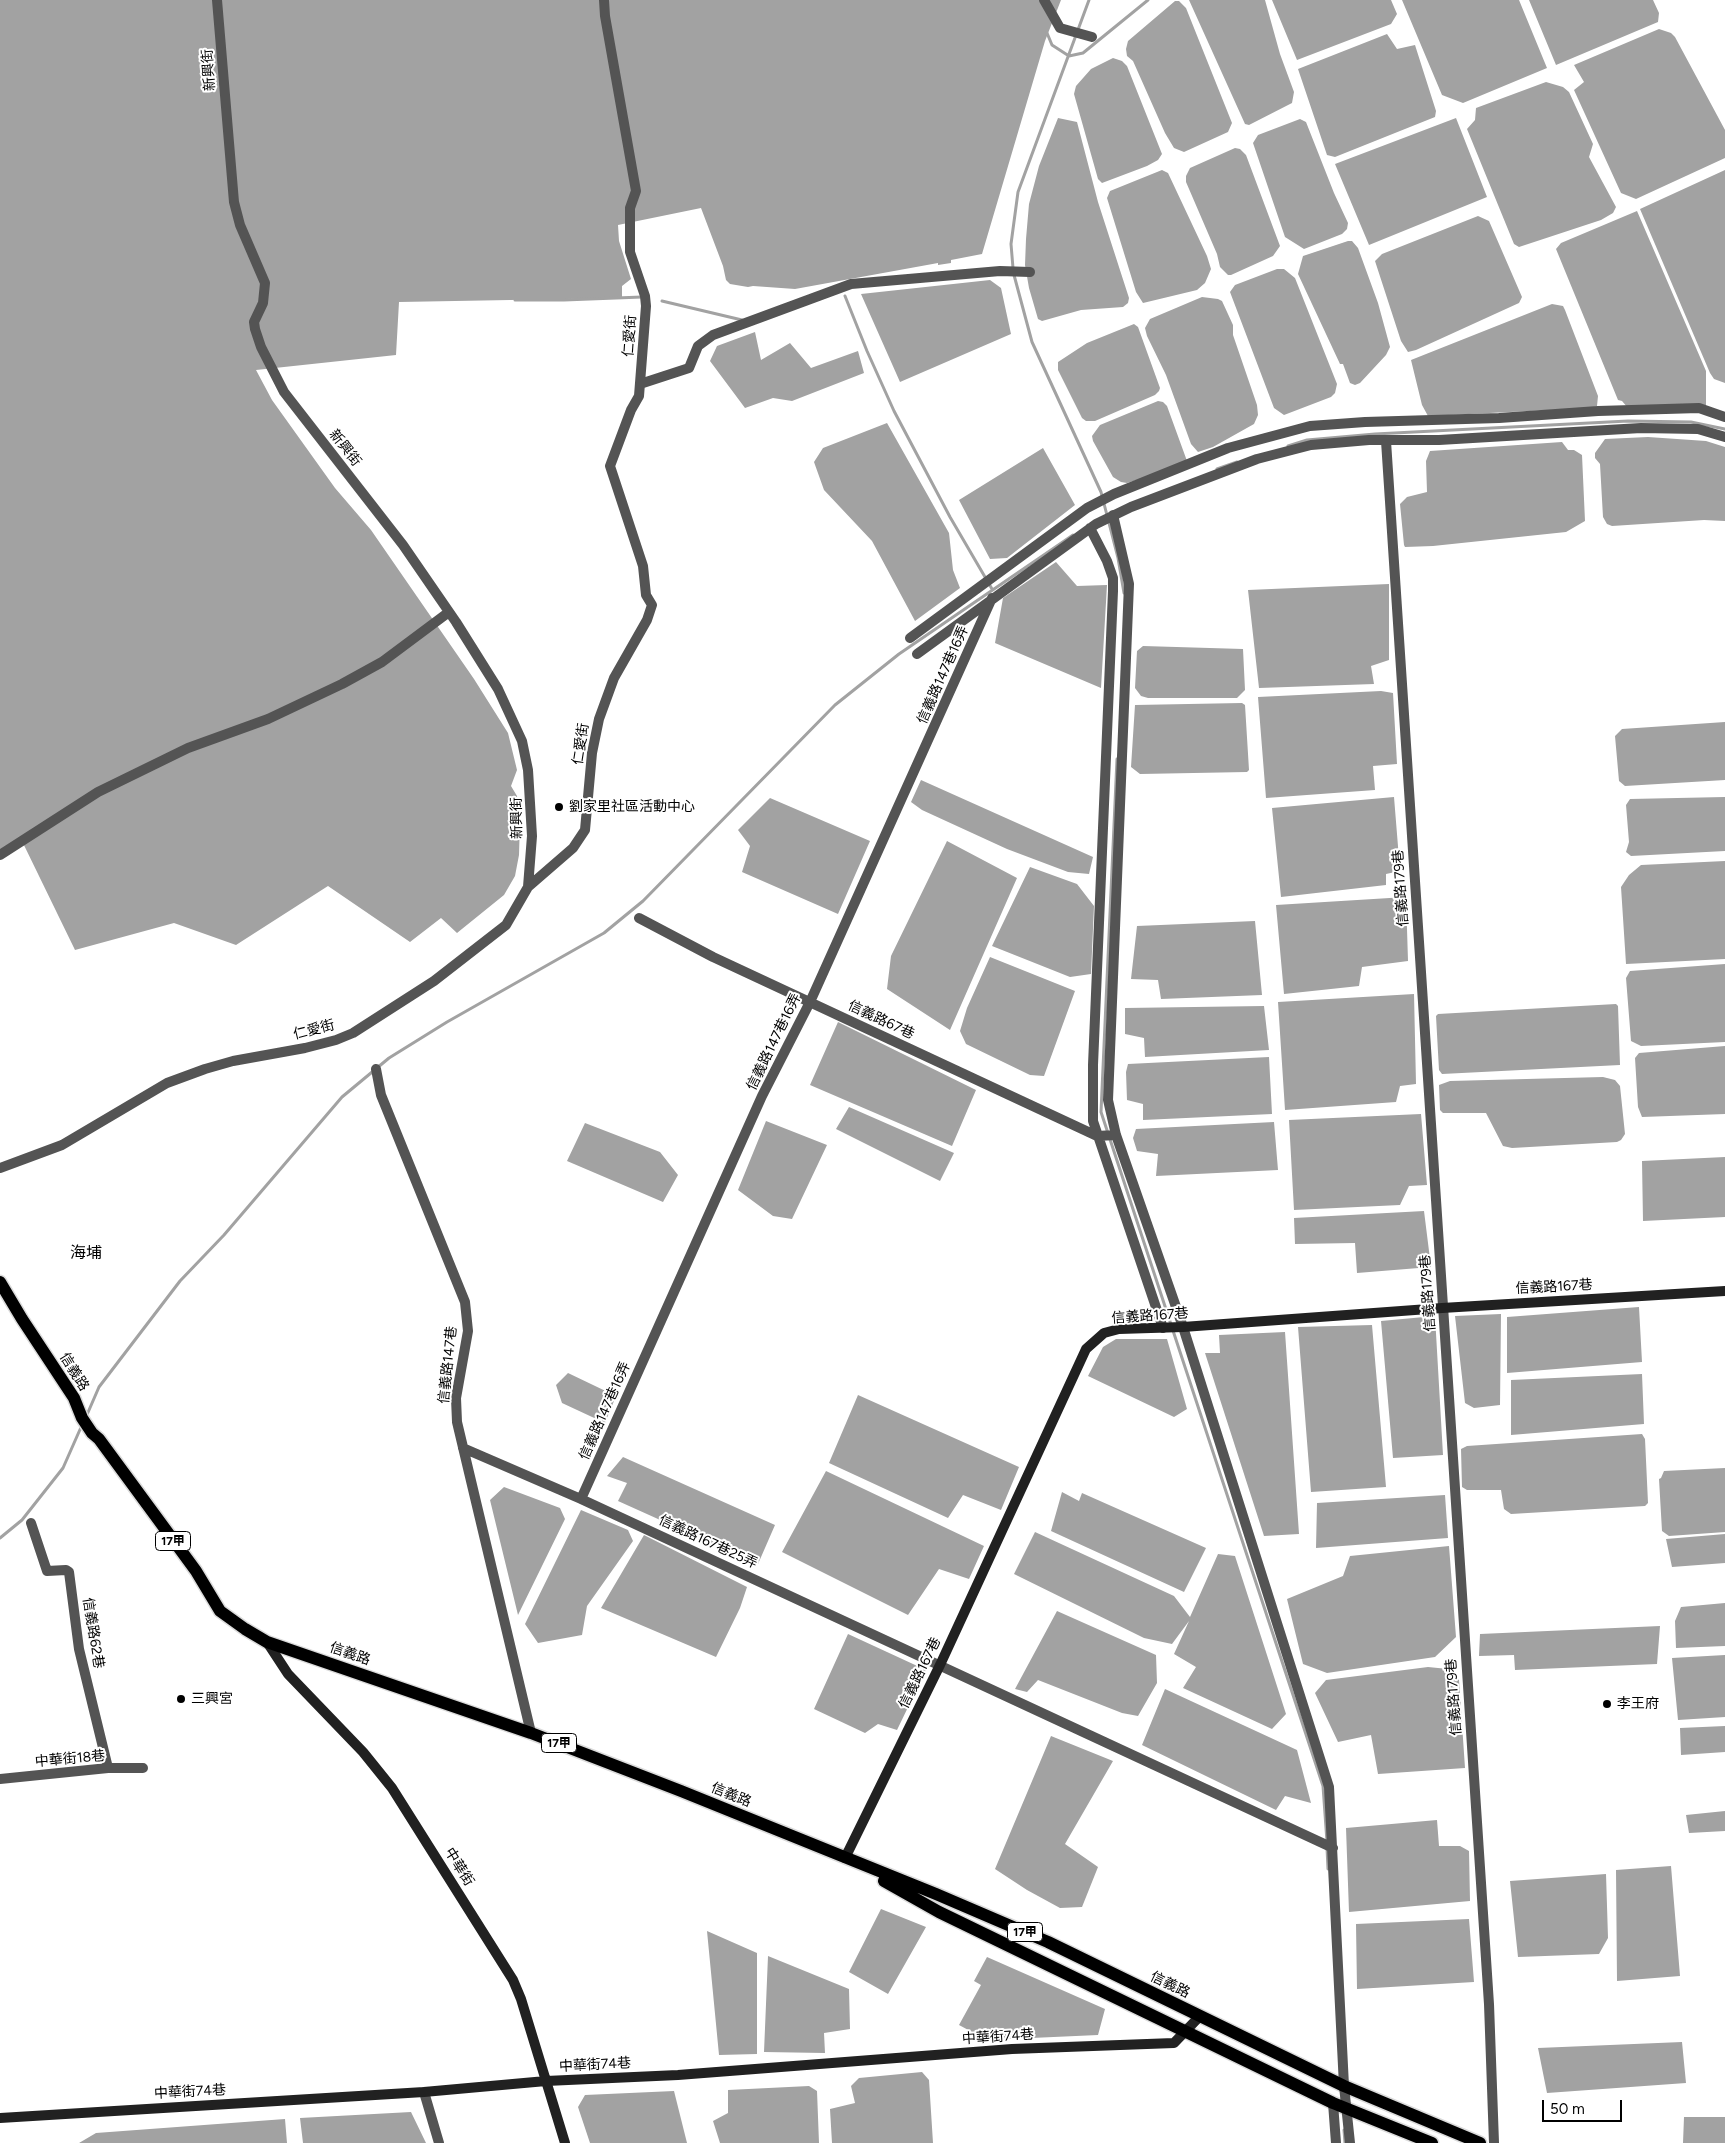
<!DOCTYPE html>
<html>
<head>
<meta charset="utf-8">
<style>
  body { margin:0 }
  #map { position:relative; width:1725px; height:2143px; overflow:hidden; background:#fff; font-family:Figtree,sans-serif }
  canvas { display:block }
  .scale { position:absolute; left:1542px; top:2100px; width:80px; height:22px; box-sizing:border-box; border:2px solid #000; border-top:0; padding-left:6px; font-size:15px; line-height:18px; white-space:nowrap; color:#000; -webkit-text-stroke:4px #fff; paint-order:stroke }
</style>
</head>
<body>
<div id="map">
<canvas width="1725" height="2143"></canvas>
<div class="scale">50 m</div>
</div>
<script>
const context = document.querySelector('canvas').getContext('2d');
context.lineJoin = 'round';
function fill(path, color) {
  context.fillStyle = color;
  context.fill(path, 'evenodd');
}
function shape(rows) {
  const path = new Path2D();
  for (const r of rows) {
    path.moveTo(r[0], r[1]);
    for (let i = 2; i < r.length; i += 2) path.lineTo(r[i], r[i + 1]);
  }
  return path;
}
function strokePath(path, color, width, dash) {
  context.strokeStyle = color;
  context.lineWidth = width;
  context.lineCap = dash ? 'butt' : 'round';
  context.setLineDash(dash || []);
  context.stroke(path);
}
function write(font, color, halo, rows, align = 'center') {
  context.font = font + ' Figtree,"Noto Sans TC",sans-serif';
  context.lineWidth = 4;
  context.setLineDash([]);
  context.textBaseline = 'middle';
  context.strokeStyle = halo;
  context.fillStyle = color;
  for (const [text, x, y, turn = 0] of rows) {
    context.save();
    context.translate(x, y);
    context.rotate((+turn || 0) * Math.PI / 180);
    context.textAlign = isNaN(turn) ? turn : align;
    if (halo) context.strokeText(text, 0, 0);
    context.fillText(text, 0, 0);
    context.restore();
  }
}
fill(shape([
  [0,0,1061,0,1045,41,982,254,951,260,951,263,938,265,938,263,795,289,753,286,748,287,730,284,726,280,723,266,701,208,618,225,619,241,631,279,622,286,622,298,399,302,396,355,256,370,272,400,335,488,371,530,474,679,508,733,517,770,511,786,517,796,520,822,519,855,515,876,504,895,457,933,441,918,410,942,328,886,236,945,174,923,75,950,21,839,0,850],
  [1189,0,1265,0,1280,54,1294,92,1292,103,1249,125,1245,124],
  [1272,0,1391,0,1397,14,1391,24,1297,60],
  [1402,0,1519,0,1547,68,1463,103,1442,95],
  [1529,0,1653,0,1659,13,1658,22,1556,65],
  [1175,1,1179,1,1186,8,1232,123,1228,132,1184,152,1174,148,1165,133,1133,61,1127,56,1126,49,1128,41],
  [1659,29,1671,33,1675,37,1725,130,1725,158,1636,199,1621,193,1574,90,1584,82,1574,65],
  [1387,34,1397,49,1415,45,1436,111,1435,117,1335,157,1327,155,1298,69],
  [1113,58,1122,61,1127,66,1162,154,1158,160,1147,166,1102,183,1098,179,1074,94,1076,86,1091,69],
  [1546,82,1563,87,1569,92,1593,144,1589,157,1616,207,1613,213,1601,220,1519,247,1514,244,1467,129,1475,120,1476,108],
  [1058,118,1077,122,1098,202,1129,298,1128,303,1123,307,1081,310,1042,321,1038,319,1029,288,1025,265,1026,239,1029,204,1039,166],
  [1456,118,1487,197,1369,245,1335,164],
  [1300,119,1306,122,1334,193,1348,223,1347,229,1342,234,1304,249,1285,237,1253,143,1258,135],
  [1235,148,1240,149,1246,155,1280,246,1273,256,1231,275,1228,275,1220,267,1217,254,1186,182,1186,176,1190,168],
  [1162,170,1168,173,1207,256,1211,269,1205,283,1197,290,1143,303,1136,292,1107,198,1110,191],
  [1725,170,1725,383,1714,379,1710,373,1640,209],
  [1637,211,1706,371,1706,405,1628,408,1622,401,1618,400,1556,249,1561,243],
  [1478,216,1489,221,1522,297,1519,303,1416,350,1408,352,1401,341,1375,261,1382,254],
  [1348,241,1352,241,1358,248,1378,303,1390,347,1386,355,1360,383,1355,385,1350,383,1343,364,1340,364,1298,274,1303,256],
  [1277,269,1284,269,1295,278,1337,384,1335,393,1331,397,1284,415,1274,408,1230,292,1235,285],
  [990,280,1001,288,1011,334,900,382,861,294],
  [1202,297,1218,299,1222,301,1233,325,1233,335,1257,405,1258,415,1254,424,1213,447,1198,452,1191,444,1166,375,1147,336,1145,328,1150,319],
  [1552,304,1563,306,1565,310,1598,396,1597,406,1591,408,1428,416,1422,405,1411,360],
  [1134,324,1138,327,1160,388,1159,391,1155,395,1095,421,1086,421,1082,418,1058,370,1058,362,1087,343],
  [755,332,761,360,790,343,811,368,858,351,864,373,792,401,773,398,745,408,710,361,717,346],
  [1158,401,1163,402,1167,406,1187,461,1184,465,1127,483,1121,482,1113,477,1093,441,1092,436,1100,425],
  [887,423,949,533,953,570,960,588,915,621,872,541,824,490,814,462,823,448],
  [1648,437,1706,441,1725,447,1725,521,1704,520,1612,526,1607,524,1603,517,1600,464,1595,458,1595,453,1605,439],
  [1562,442,1568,450,1574,450,1582,455,1585,521,1566,532,1433,546,1405,547,1404,545,1400,504,1407,497,1427,492,1426,461,1430,451],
  [1043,448,1075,505,1007,558,990,559,959,500],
  [1056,562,1077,586,1107,585,1101,688,995,643,1003,598],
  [1389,584,1389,660,1371,666,1374,684,1259,688,1248,590],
  [1143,646,1243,649,1245,690,1237,698,1148,698,1141,696,1135,688,1137,651],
  [1381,691,1393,693,1397,764,1373,766,1375,790,1266,798,1258,697],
  [1242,703,1245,705,1249,770,1247,772,1140,774,1131,767,1135,705],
  [1725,722,1725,780,1625,786,1619,781,1615,736,1622,729],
  [921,780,1093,857,1089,874,1068,872,1007,849,922,810,911,802],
  [1394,797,1400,871,1386,874,1386,885,1281,897,1272,808],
  [1725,797,1725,851,1631,856,1626,852,1629,842,1626,805,1630,799],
  [770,798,870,841,838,914,742,872,750,846,738,830],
  [947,841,1017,878,950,1030,887,989,891,956],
  [1725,861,1725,959,1626,964,1621,887,1629,875,1641,865],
  [1030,867,1077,884,1094,906,1091,974,1070,977,992,946],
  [1406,897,1408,961,1362,967,1359,986,1284,994,1276,905],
  [1255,921,1262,995,1161,999,1158,980,1131,979,1137,926],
  [990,957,1075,991,1044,1076,1030,1075,966,1044,960,1031,967,1008],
  [1725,964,1725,1042,1641,1046,1631,1041,1626,978,1630,971],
  [1414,994,1416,1084,1400,1086,1396,1102,1285,1110,1278,1002],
  [1616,1004,1618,1006,1620,1065,1442,1074,1439,1070,1436,1016,1438,1014],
  [1264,1006,1269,1050,1145,1057,1144,1038,1125,1034,1125,1008],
  [838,1022,976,1090,952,1146,810,1085],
  [1725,1046,1725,1114,1642,1117,1638,1107,1635,1058,1639,1053],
  [1269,1057,1272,1114,1143,1120,1143,1104,1127,1100,1126,1072,1128,1064],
  [1603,1077,1615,1080,1620,1086,1625,1134,1621,1140,1617,1142,1512,1148,1503,1146,1486,1113,1443,1113,1440,1110,1439,1085,1450,1081],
  [849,1107,954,1153,940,1181,836,1129],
  [1421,1114,1427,1185,1409,1186,1400,1205,1294,1210,1289,1120],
  [766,1121,827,1145,792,1219,773,1216,738,1190],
  [1274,1122,1278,1170,1156,1176,1158,1154,1137,1151,1133,1138,1136,1129],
  [585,1123,660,1152,678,1175,663,1202,567,1161],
  [1725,1157,1725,1217,1643,1221,1642,1161],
  [1424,1211,1431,1267,1357,1273,1355,1243,1295,1244,1294,1218],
  [1639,1307,1642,1362,1507,1373,1507,1317],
  [1501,1314,1500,1405,1474,1408,1465,1403,1455,1316],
  [1435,1316,1443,1455,1393,1458,1381,1321],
  [1372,1325,1386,1487,1311,1492,1298,1327],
  [1285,1332,1299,1534,1264,1536,1205,1353,1220,1353,1219,1335],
  [1116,1339,1167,1339,1187,1409,1174,1417,1088,1376,1103,1347],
  [568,1373,616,1396,605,1423,562,1403,556,1385],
  [1642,1374,1644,1424,1511,1435,1511,1380],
  [858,1395,1019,1467,1001,1510,963,1495,948,1518,829,1463],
  [1642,1434,1645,1439,1648,1503,1645,1506,1511,1514,1504,1509,1501,1490,1467,1490,1462,1487,1461,1449,1467,1446],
  [623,1457,775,1525,758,1564,618,1501,627,1483,607,1476],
  [1725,1468,1725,1532,1669,1536,1662,1531,1659,1479,1661,1478,1664,1471],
  [826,1471,984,1546,969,1579,939,1569,908,1615,782,1552],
  [504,1487,560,1508,565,1519,518,1615,490,1500],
  [1062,1492,1079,1501,1082,1493,1206,1548,1184,1592,1051,1531],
  [1445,1495,1448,1538,1316,1548,1317,1503],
  [581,1510,628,1530,633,1541,587,1606,582,1635,538,1643,525,1624],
  [1035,1532,1174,1596,1190,1617,1218,1554,1235,1556,1286,1714,1272,1729,1183,1688,1196,1667,1174,1654,1189,1621,1172,1644,1144,1638,1014,1574],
  [1725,1534,1725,1563,1672,1567,1666,1539],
  [644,1535,747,1587,740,1608,716,1657,601,1608],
  [1449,1546,1456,1637,1435,1657,1327,1673,1303,1664,1287,1599,1343,1576,1350,1556],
  [1725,1603,1725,1646,1676,1648,1675,1621,1681,1607],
  [1057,1611,1156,1655,1157,1683,1138,1716,1122,1713,1038,1680,1027,1692,1015,1689],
  [1660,1626,1657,1664,1515,1670,1514,1655,1479,1656,1480,1634],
  [848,1634,926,1670,897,1730,878,1724,865,1733,814,1709],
  [1725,1655,1725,1717,1678,1720,1672,1658],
  [1428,1667,1448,1669,1459,1680,1465,1768,1378,1774,1371,1735,1338,1742,1315,1693,1326,1680],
  [1165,1689,1297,1750,1311,1803,1285,1796,1276,1810,1142,1745],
  [1725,1726,1725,1752,1681,1755,1680,1728],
  [1051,1736,1113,1761,1065,1844,1098,1867,1082,1907,1060,1908,1027,1890,995,1869],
  [1725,1811,1725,1831,1689,1833,1686,1815],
  [1437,1820,1439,1846,1460,1846,1469,1851,1470,1901,1349,1912,1346,1828],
  [1671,1866,1680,1976,1617,1981,1616,1870],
  [1606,1874,1608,1938,1599,1954,1518,1957,1510,1881],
  [881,1909,926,1927,888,1994,849,1972],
  [1469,1919,1474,1982,1357,1989,1356,1924],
  [707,1931,757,1953,757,2054,719,2055],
  [768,1956,849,1989,850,2029,824,2033,825,2053,764,2052],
  [987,1957,1105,2009,1098,2035,987,2040,959,2025,981,1985,974,1981],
  [1682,2042,1686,2083,1547,2093,1538,2048],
  [922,2072,929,2080,933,2143,832,2143,830,2109,855,2103,851,2086,859,2078],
  [809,2086,817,2091,819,2143,720,2143,713,2121,728,2113,728,2090],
  [674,2091,687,2143,590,2143,578,2107,585,2095],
  [411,2112,426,2143,303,2143,300,2118],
  [1684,2117,1725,2117,1725,2143,1683,2143],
  [285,2119,287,2143,79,2143,96,2133]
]), '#a2a2a2');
strokePath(shape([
  [1047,33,1052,45,1069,56,1083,53,1148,0],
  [1013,268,1011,244,1018,192,1089,0],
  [1014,275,1032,342,1101,492,1118,558,1124,593],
  [845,296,867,351,894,411,950,517,992,589],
  [515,300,564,300,642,297],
  [662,301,742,320],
  [1288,446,1307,440,1375,434,1628,421,1691,422,1725,429],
  [1217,469,1237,462],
  [1117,759,1101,1112,1323,1786,1327,1842],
  [86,1417,99,1387,180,1281,224,1235,342,1097,389,1058,447,1022,604,933,643,901,835,705,899,654,1073,535],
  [0,1538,22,1520,63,1468,82,1425],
  [1327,1848,1328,1869],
  [1344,2130,1345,2143]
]), '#a2a2a2', 3);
const primary = shape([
  [0,1282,22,1319,74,1398,82,1418,92,1433,99,1439,196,1571,220,1611,245,1629,267,1642,531,1733,681,1791,936,1894,1048,1942,1344,2086,1480,2143],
  [884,1881,939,1912,1333,2103,1432,2143]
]);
strokePath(primary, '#dbdbdb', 15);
strokePath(shape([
  [217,0,234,202,240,225,265,283,263,303,254,322,255,329,261,347,284,392,403,545,456,622,498,689,522,741,528,770,532,836,528,887],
  [1044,0,1060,28,1092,37],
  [640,384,689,368,698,346,713,335,851,284,1000,271,1030,272],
  [1386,441,1489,2004,1494,2143],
  [1113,515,1129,584,1108,1100,1116,1135,1183,1327,1329,1787,1344,2086,1350,2143],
  [1090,528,1107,561,1113,578,1113,591,1093,1065,1093,1121,1163,1328],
  [910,638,1087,508,1114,494,1228,448,1310,426,1365,422,1499,418,1598,411,1699,408,1725,417],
  [917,654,1096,524,1131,507,1257,459,1311,445,1369,440,1439,440,1641,428,1698,429,1725,437],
  [0,855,98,792,188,748,268,719,342,684,382,662,449,612],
  [639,918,713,957,1097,1136,1116,1135],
  [376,1069,381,1095,465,1302,468,1331,456,1398,457,1422,531,1733],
  [0,1168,62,1145,167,1083,205,1069,233,1061,305,1048,336,1040,353,1033,434,981,506,925,528,887,573,848,585,830,592,753,599,719,614,678,647,620,652,605,646,595,643,566,610,466,631,410,639,396,646,306,645,296,630,252,630,208,636,191,605,16,604,0],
  [463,1448,581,1499,1333,1848],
  [581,1499,762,1096,810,1002,992,598],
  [31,1523,47,1571,66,1570,69,1572,79,1649,108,1768],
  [0,1779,108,1768,143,1768],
  [424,2092,439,2143],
  [1333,2103,1336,2143]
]), '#545454', 10);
strokePath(shape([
  [267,1642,288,1674,363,1752,392,1788,513,1980,521,1999,565,2143],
  [845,1858,940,1665,1086,1349,1104,1333,1119,1329,1183,1327,1442,1308,1725,1291],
  [0,2118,424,2092,546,2081,678,2075,1012,2049,1174,2043,1200,2016]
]), '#212121', 10);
strokePath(primary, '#000', 12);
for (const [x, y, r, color] of [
  [559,807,5,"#000"],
  [181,1699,5,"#000"],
  [1607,1704,5,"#000"]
]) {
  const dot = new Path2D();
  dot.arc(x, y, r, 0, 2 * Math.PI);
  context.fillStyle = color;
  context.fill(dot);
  strokePath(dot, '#fff', 2);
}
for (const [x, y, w] of [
  [173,1541,35],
  [559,1743,35],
  [1025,1932,35]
]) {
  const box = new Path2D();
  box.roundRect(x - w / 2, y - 9.5, w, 19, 4);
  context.fillStyle = '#fff';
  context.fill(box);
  strokePath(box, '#000', 1);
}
write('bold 12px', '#000', null, [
  ["17甲",173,1541],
  ["17甲",559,1743],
  ["17甲",1025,1932]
]);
write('14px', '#000', '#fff', [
  ["新興街",209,70,-94],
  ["仁愛街",630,336,-86],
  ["新興街",345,448,52],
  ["信義路147巷16弄",943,675,-66],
  ["仁愛街",581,744,-81],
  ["新興街",517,818,-91],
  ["信義路179巷",1401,888,-94],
  ["信義路67巷",881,1020,25],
  ["仁愛街",314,1030,-14],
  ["信義路147巷16弄",774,1042,-64],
  ["信義路167巷",1554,1287,-3],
  ["信義路179巷",1428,1293,-94],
  ["信義路167巷",1150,1316,-4],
  ["信義路147巷",448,1365,-84],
  ["信義路",74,1372,58],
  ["信義路147巷16弄",605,1411,-66],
  ["信義路167巷25弄",708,1542,25],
  ["信義路62巷",93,1633,81],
  ["信義路",350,1654,19],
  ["信義路167巷",920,1673,-64],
  ["信義路179巷",1454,1697,-94],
  ["中華街18巷",70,1759,-5],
  ["信義路",731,1795,22],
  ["中華街",459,1867,58],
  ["信義路",1170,1985,26],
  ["中華街74巷",998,2037,-4],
  ["中華街74巷",595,2065,-3],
  ["中華街74巷",190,2092,-3]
]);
write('14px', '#000', '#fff', [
  ["劉家里社區活動中心",569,807],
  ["三興宮",191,1699],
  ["李王府",1617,1704]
], 'left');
write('16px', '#000', '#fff', [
  ["海埔",86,1253]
]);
</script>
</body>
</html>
